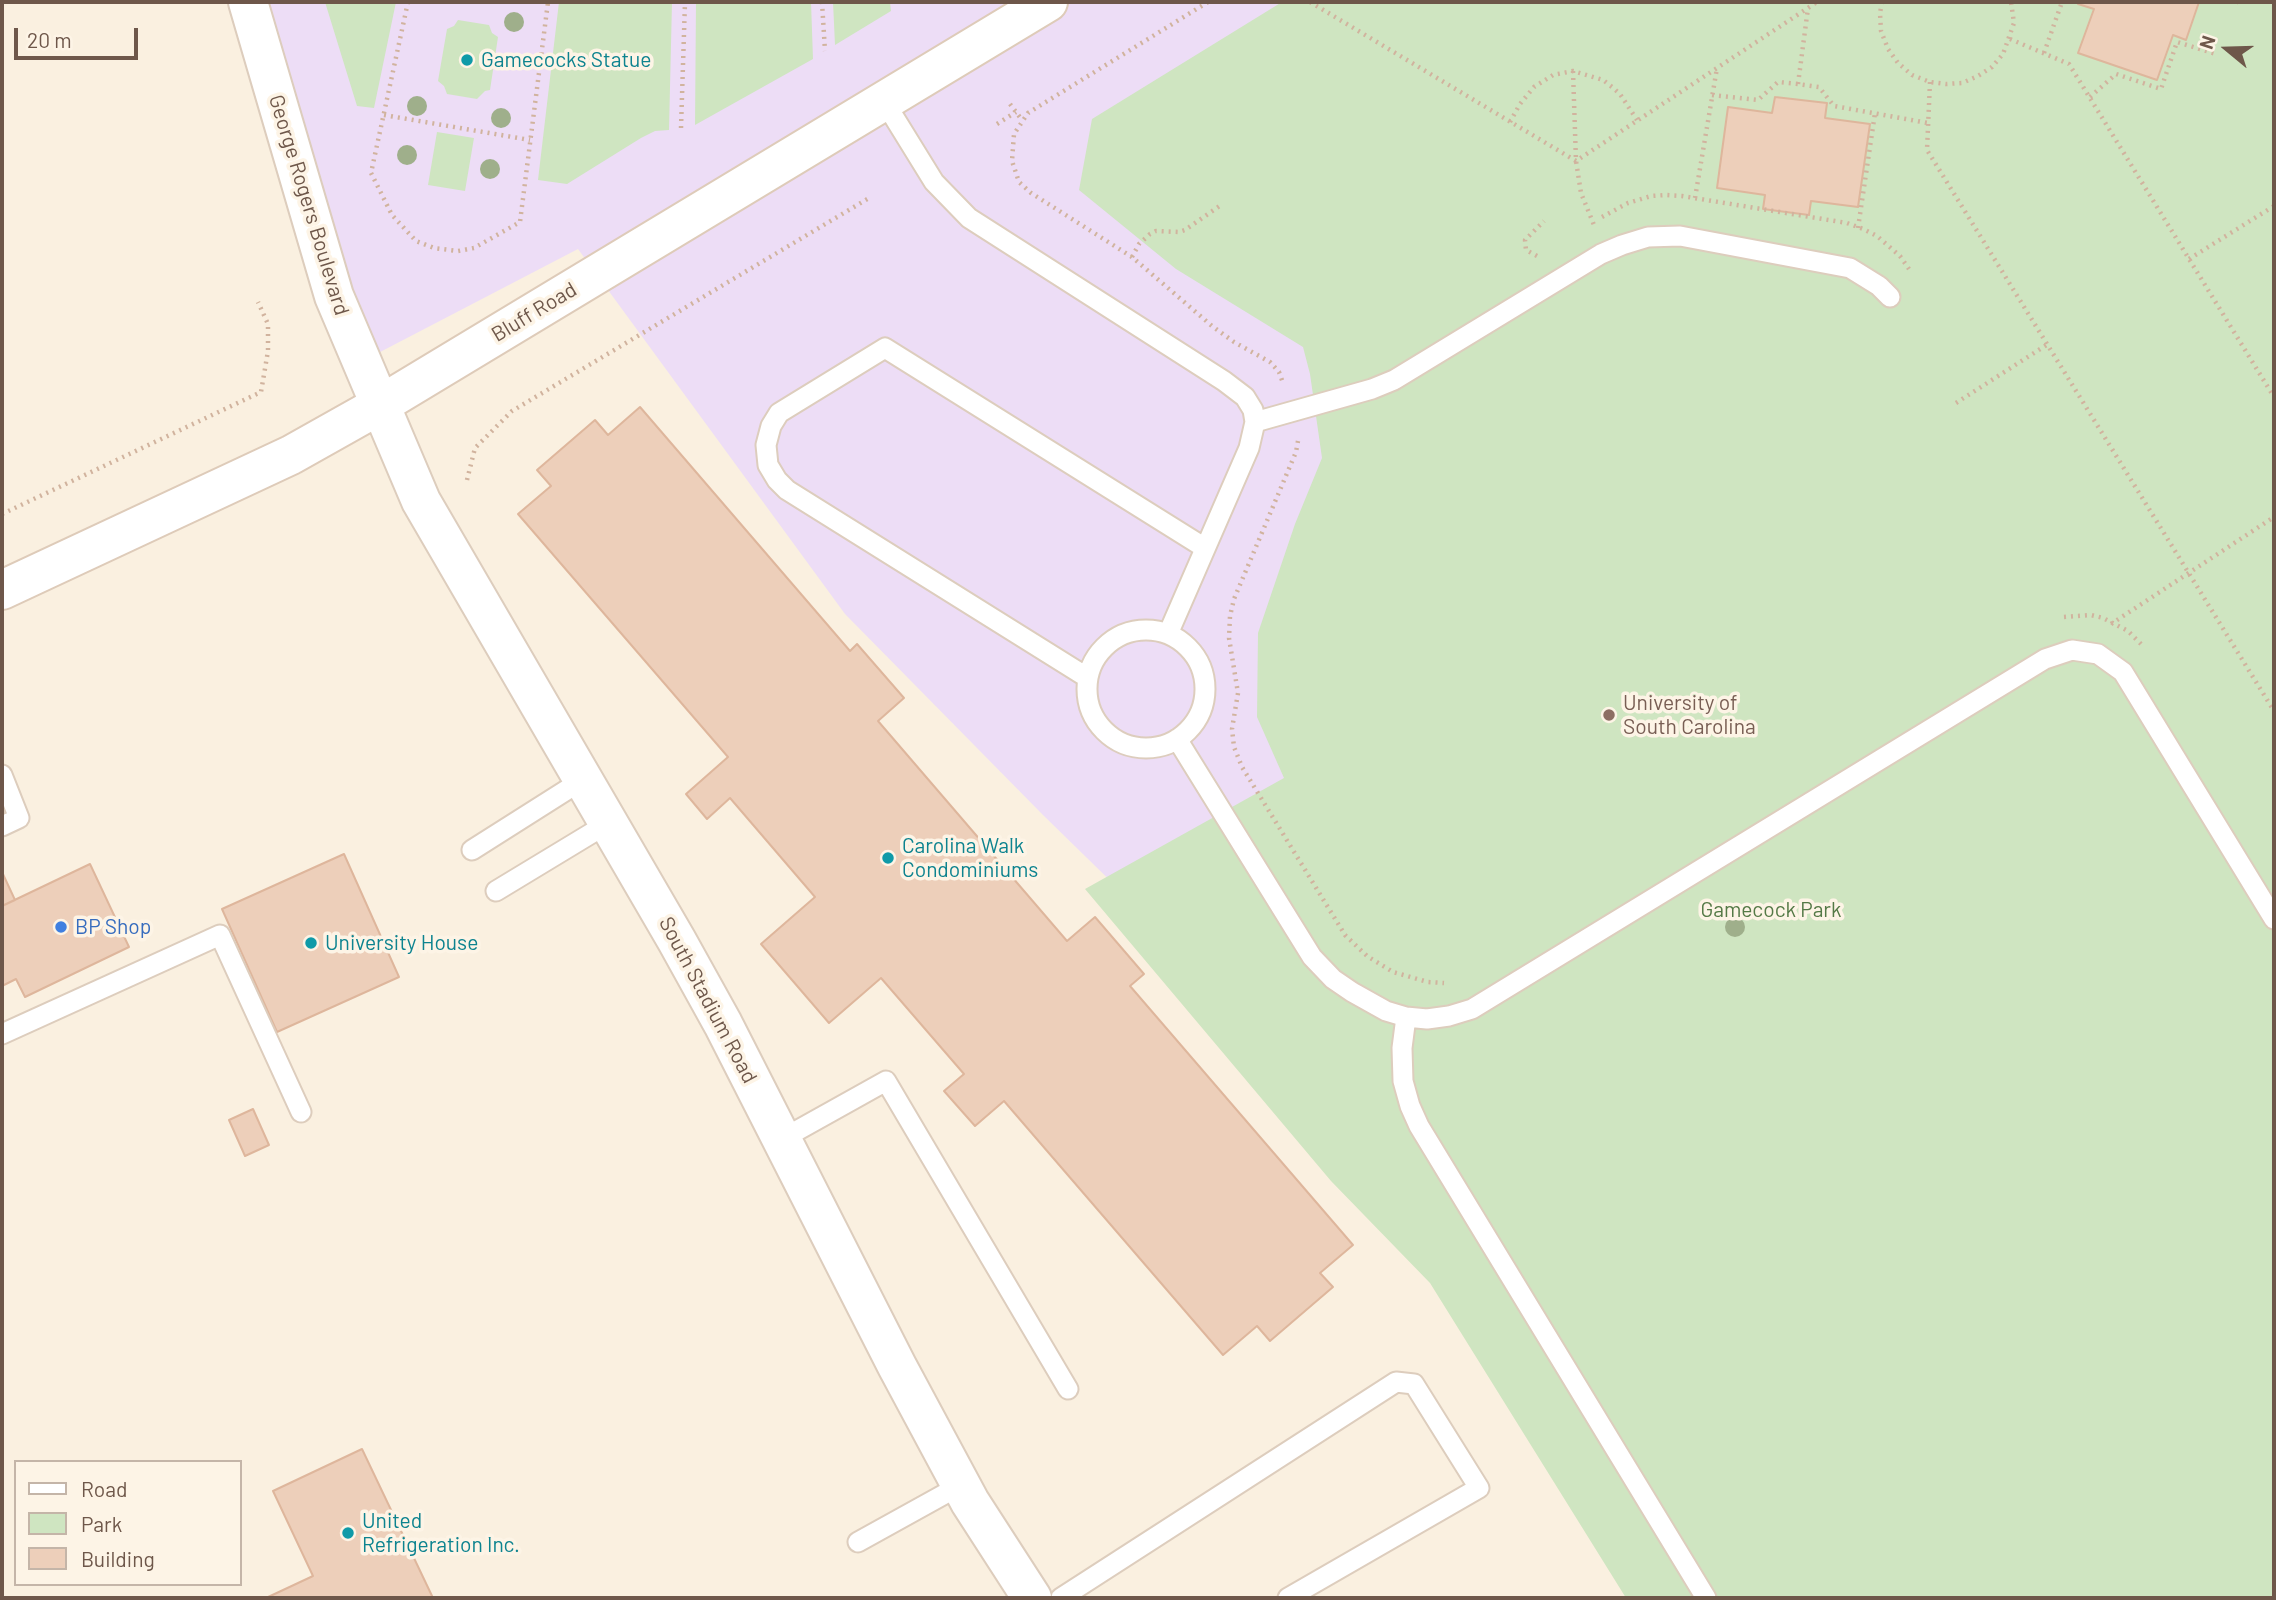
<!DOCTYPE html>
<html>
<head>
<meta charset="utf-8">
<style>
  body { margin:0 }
  #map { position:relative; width:2276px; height:1600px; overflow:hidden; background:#faf0e0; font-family:Barlow,sans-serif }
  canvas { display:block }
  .frame { position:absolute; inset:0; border:4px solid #6e574a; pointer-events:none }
  .legend { position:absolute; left:14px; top:1460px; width:228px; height:126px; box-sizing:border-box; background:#fdf4e6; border:2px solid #c4b5a8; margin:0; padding:9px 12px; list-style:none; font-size:21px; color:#6e574a }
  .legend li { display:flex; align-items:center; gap:14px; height:35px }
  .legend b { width:35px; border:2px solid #c4b5a8 }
  .north { position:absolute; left:2192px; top:14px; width:70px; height:70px; -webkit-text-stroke:5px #fdf4e6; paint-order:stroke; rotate:289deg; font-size:19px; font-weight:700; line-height:28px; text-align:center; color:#6e574a }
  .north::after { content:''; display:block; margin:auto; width:24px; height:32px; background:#6e574a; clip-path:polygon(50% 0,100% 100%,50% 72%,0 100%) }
  .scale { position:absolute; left:14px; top:28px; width:124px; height:32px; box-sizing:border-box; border:4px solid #6e574a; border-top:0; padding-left:9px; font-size:21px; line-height:24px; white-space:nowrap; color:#6e574a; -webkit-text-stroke:5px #fdf4e6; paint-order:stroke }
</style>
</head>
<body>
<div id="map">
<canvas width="2276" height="1600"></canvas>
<div class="frame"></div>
<ul class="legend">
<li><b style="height:9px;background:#fff"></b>Road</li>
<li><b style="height:19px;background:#cfe5c1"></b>Park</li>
<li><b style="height:19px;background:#edcfba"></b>Building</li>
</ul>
<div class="north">N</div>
<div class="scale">20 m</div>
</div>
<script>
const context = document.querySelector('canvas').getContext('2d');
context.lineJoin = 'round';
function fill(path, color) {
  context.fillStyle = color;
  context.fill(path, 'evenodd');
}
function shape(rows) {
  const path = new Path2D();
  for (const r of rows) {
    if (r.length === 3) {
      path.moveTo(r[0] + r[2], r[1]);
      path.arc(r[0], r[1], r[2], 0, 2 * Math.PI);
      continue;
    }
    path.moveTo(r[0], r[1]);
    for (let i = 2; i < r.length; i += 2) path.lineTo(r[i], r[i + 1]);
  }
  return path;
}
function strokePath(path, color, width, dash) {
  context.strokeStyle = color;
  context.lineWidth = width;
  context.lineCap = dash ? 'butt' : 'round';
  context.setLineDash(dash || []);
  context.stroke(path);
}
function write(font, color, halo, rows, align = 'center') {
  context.font = font + ' Barlow,sans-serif';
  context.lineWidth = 7;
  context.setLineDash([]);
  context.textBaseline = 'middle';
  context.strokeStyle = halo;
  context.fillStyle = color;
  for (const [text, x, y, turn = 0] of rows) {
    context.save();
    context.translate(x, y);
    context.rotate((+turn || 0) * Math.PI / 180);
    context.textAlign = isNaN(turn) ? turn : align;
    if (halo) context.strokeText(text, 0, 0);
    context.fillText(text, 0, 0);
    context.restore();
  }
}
fill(shape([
  [246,2,2274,2,2274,1598,1259,1026,1043,815,845,614,578,249,359,363]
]), '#edddf6');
fill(shape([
  [325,2,396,2,374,108,357,106],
  [559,2,617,4,617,2,672,2,669,130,655,131,641,138,567,184,538,180],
  [696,2,811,2,813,59,695,125],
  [833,2,890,2,891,11,835,45],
  [1282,2,2274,2,2274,1598,1626,1598,1430,1283,1331,1181,1085,889,1284,778,1257,717,1258,633,1295,524,1322,458,1310,374,1303,347,1176,269,1079,190,1092,119],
  [458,20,489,25,492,33,498,37,490,90,485,91,477,99,447,94,444,86,438,81,447,29,454,26],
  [437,132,474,138,465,191,428,185]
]), '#cfe5c1');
const building = shape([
  [2079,2,2199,2,2186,40,2173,35,2157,80,2078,53,2094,9,2078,4,2079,2],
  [1775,97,1827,103,1825,118,1870,124,1858,207,1811,201,1809,215,1763,209,1765,195,1717,188,1728,107,1772,113,1775,97],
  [640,407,850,651,857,644,904,698,878,721,1067,941,1095,917,1144,974,1130,986,1353,1245,1320,1273,1333,1287,1270,1341,1257,1326,1223,1355,1004,1101,975,1126,944,1091,964,1074,881,978,829,1023,761,944,815,897,730,798,707,819,686,794,728,757,518,514,551,486,537,470,595,420,608,435,640,407],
  [344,854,399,977,277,1032,222,909,344,854],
  [90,864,129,947,25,997,16,979,2,986,2,906,90,864],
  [2,872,15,900,2,906,2,872],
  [253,1109,269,1145,245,1156,229,1120,253,1109],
  [362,1449,433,1598,266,1598,313,1576,273,1491,362,1449]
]);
fill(building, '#edcfba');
strokePath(building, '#deb69c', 2);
const lane = shape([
  [884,101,934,182,969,218,1224,381,1245,397,1253,410,1255,422,1249,448,1168,634],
  [1255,422,1372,389,1394,380,1601,254,1622,245,1648,237,1680,236,1850,268,1879,286,1890,297],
  [1146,689,59],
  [1088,678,787,490,777,480,768,465,766,445,771,426,779,413,885,348,1205,548],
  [1177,739,1312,957,1333,979,1352,992,1386,1011,1406,1017,1427,1019,1449,1016,1472,1009,2045,659,2072,650,2098,654,2123,672,2274,919],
  [2,775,19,818,2,826],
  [472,850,584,779],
  [496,891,610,822],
  [1406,1017,1402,1048,1403,1081,1410,1106,1419,1126,1706,1598],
  [2,1034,220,935,301,1112],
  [782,1139,886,1081,1068,1389],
  [858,1542,961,1485],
  [1061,1598,1396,1382,1414,1384,1479,1488,1288,1598]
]);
const street = shape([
  [248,2,334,296,421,501,677,941,723,1024,897,1366,970,1502,1032,1598]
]);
const secondary = shape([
  [2,590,291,455,380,405,1048,2]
]);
strokePath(lane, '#ddcdbd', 23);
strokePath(street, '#ddcdbd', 42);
strokePath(secondary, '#decbb9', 42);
strokePath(shape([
  [408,2,371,173,392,215,416,241,434,248,458,251,474,248,520,222,548,2],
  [822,2,825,51],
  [1208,2,1028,113,1014,134,1012,161,1019,182,1031,193,1132,257,1212,326,1234,342,1270,362,1279,372,1283,383],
  [1310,2,1576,161,1817,2],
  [1882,2,1880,13,1881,31,1888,49,1898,63,1912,75,1930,82,1946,84,1962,83,1978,76,1992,67,2003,54,2014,23,2011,2],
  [2237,2,2238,2],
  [2010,39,2069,64,2274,397],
  [2044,53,2062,2],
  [1573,71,1576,161,1581,193,1594,225],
  [1930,82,1927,150,2274,711],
  [1798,84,1808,8],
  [1712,95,1758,100,1778,82,1798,84,1819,87,1834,106,1928,123],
  [2090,97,2116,74,2161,89,2177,42,2216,54],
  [1010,104,1022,120],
  [384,115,530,140],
  [1510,122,1520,104,1534,87,1553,75,1573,71,1603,80,1612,87,1620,94,1637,120],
  [997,124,1016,112],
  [681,128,685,2],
  [1695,198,1717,68],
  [1602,217,1628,203,1651,196,1666,195,1682,196,1847,223,1863,229,1877,236,1900,256,1909,269],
  [1858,228,1875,113],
  [1537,256,1526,250,1525,240,1544,221],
  [1132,257,1139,244,1150,234,1156,231,1179,232,1185,230,1221,205],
  [2189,259,2274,206],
  [1956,403,2048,344],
  [1298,441,1296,452,1234,599,1230,616,1229,638,1238,693,1232,729,1234,747,1242,767,1345,935,1367,956,1393,972,1428,982,1444,983],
  [467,480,475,448,512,411,869,198],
  [2,514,261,392,268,351,268,324,258,302],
  [2064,617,2091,615,2103,618,2128,631,2141,644],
  [2111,624,2274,517]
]), '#d1b39e', 4.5, [2, 5]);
strokePath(lane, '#fff', 19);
strokePath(street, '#fff', 38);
strokePath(secondary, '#fff', 38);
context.fillStyle = '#9faf8b';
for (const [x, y] of [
  [514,22],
  [417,106],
  [501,118],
  [407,155],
  [490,169],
  [1735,927]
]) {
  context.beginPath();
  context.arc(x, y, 10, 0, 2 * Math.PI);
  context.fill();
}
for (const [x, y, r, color] of [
  [467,60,7,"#0f9aa8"],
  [1609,715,7,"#8d6e63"],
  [888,858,7,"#0f9aa8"],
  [61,927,7,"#3f7fe0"],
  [311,943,7,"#0f9aa8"],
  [348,1533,7,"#0f9aa8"]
]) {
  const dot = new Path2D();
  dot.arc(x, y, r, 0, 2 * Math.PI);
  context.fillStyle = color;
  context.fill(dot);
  strokePath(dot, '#fdf4e6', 2.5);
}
write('21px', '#0d838f', '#fdf4e6', [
  ["Gamecocks Statue",481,60],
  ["Carolina Walk",902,846],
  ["Condominiums",902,870],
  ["University House",325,943],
  ["United",362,1521],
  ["Refrigeration Inc.",362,1545]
], 'left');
write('21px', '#6e574a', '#fdf4e6', [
  ["George Rogers Boulevard",309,205,73],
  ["Bluff Road",534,312,-31],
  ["South Stadium Road",708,1000,62]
]);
write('21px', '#785e54', '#fdf4e6', [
  ["University of",1623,703],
  ["South Carolina",1623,727]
], 'left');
write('21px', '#547946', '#fdf4e6', [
  ["Gamecock Park",1771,910]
]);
write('21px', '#366cbe', '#fdf4e6', [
  ["BP Shop",75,927]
], 'left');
</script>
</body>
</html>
